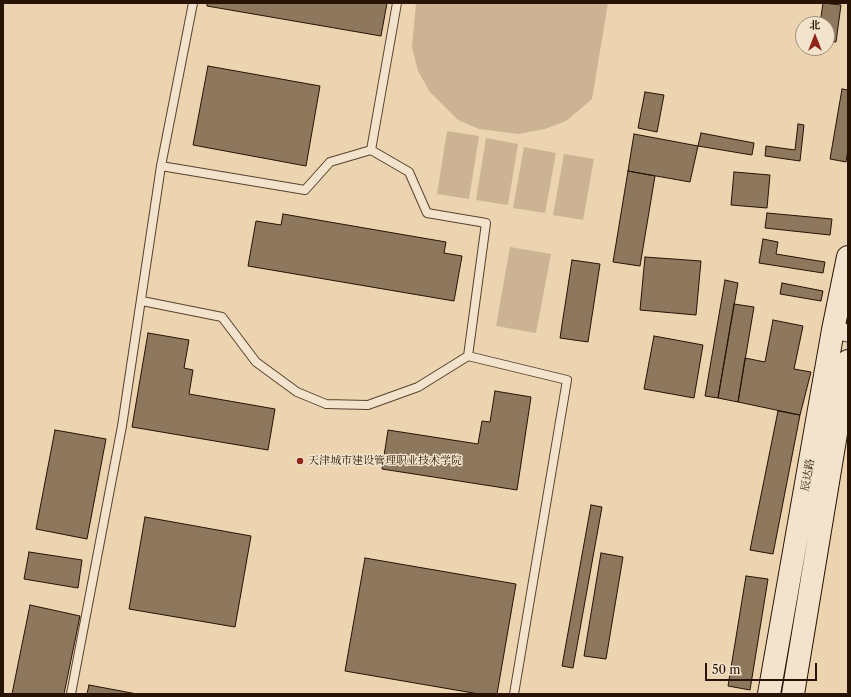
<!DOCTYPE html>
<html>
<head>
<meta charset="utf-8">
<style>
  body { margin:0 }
  #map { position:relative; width:851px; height:697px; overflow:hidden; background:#ecd4b0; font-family:"Libre Caslon Text","Noto Serif SC",serif }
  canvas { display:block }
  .frame { position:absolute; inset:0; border:4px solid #271203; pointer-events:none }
  .north { position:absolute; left:795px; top:16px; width:40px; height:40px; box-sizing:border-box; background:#f3e3cc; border:1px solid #a18f7c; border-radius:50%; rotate:0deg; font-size:11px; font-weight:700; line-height:16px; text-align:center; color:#271203 }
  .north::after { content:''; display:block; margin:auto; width:14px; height:18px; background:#8f2418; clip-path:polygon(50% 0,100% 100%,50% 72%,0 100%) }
  .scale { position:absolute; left:705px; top:663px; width:112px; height:18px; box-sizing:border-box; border:2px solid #271203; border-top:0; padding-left:5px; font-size:12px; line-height:14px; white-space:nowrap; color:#271203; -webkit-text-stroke:3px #f3e3cc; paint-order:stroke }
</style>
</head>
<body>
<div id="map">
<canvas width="851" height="697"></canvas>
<div class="frame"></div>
<div class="north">北</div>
<div class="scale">50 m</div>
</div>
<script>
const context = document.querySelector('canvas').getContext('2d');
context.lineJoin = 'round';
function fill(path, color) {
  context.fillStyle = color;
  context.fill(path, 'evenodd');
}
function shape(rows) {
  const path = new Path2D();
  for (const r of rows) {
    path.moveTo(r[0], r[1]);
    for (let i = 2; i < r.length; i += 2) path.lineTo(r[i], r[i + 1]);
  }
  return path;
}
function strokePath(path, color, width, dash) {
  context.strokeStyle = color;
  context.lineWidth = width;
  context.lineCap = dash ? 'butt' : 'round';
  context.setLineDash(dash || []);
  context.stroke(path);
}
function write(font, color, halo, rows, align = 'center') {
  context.font = font + ' "Libre Caslon Text","Noto Serif SC",serif';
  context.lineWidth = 3;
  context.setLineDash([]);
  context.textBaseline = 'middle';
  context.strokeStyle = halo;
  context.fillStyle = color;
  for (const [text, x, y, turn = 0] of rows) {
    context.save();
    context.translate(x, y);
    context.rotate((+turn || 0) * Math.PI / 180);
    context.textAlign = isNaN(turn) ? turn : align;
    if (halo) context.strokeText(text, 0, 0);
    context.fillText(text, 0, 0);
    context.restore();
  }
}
fill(shape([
  [416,3,608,3,592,99,566,121,545,129,518,134,479,129,458,120,430,92,418,71,412,47],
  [447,131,479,136,469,199,437,194],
  [486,138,518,144,508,205,476,200],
  [524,147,556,153,545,213,513,208],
  [564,154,594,159,583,220,553,215],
  [510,247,551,254,536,333,496,326]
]), '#cbb393');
const building = shape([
  [207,3,387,3,381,36,207,6,207,3],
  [823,3,841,5,836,42,827,41,827,24,820,24,823,3],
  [208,66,320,86,306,166,193,145,208,66],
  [842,89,848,90,848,149,846,162,830,159,842,89],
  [645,92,664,95,657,132,638,128,645,92],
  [798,124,804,125,800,161,765,156,766,146,795,150,798,124],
  [701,133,754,143,752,155,698,146,701,133],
  [634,134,698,146,690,182,628,171,634,134],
  [628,171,655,176,640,266,613,262,628,171],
  [734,172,770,175,767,208,731,205,734,172],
  [767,213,832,219,830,235,765,228,767,213],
  [283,214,446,242,444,253,462,256,454,301,248,266,256,221,281,225,283,214],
  [763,239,778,242,776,254,825,262,823,273,759,263,763,239],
  [645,257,701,261,696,315,640,310,645,257],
  [572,260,600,264,588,342,560,338,572,260],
  [725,280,738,283,718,398,705,396,725,280],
  [782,283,823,291,821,301,780,294,782,283],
  [734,304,754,307,738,402,718,398,734,304],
  [773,320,803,326,794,369,811,372,800,415,738,402,745,358,765,362,773,320],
  [148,333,189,340,184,368,193,370,189,394,275,409,268,450,132,427,148,333],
  [654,336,703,345,694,398,644,389,654,336],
  [495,391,531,397,517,490,382,469,388,430,478,444,482,421,490,422,495,391],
  [778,411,800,415,773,554,750,550,778,411],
  [55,430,106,439,87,539,36,529,55,430],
  [591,505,602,507,573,668,562,666,591,505],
  [145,517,251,536,235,627,129,609,145,517],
  [29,552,82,560,78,588,24,579,29,552],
  [601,553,623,557,606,659,584,656,601,553],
  [365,558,516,584,497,694,479,694,345,671,365,558],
  [746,576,768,579,750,690,728,686,746,576],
  [30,605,80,616,64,694,12,694,30,605],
  [89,685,137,694,87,694,89,685]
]);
fill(building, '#8d775d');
strokePath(building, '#271203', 1);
const lane = shape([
  [371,150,397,3],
  [142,301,222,317,256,362,297,392,326,404,368,405,418,387,468,356,486,223,427,213,409,172,371,150,330,162,305,190,161,166],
  [468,356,567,380,514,694],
  [71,694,122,426,161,166,193,3]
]);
const street = shape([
  [833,330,848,333]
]);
const secondary = shape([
  [769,694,833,330,848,257],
  [793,694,848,361]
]);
strokePath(lane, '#58422e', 10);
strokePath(street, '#58422e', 19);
strokePath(secondary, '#271203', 24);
strokePath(lane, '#f3e3cc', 8);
strokePath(street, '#f3e3cc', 17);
strokePath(secondary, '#f3e3cc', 22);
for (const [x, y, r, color] of [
  [300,461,4,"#8f2418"]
]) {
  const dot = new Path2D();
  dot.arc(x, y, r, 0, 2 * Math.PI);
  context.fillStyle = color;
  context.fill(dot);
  strokePath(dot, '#f3e3cc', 1.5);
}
write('11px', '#271203', '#f3e3cc', [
  ["天津城市建设管理职业技术学院",308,461]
], 'left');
write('11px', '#271203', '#f3e3cc', [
  ["辰达路",808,475,-80]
]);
</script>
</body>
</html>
